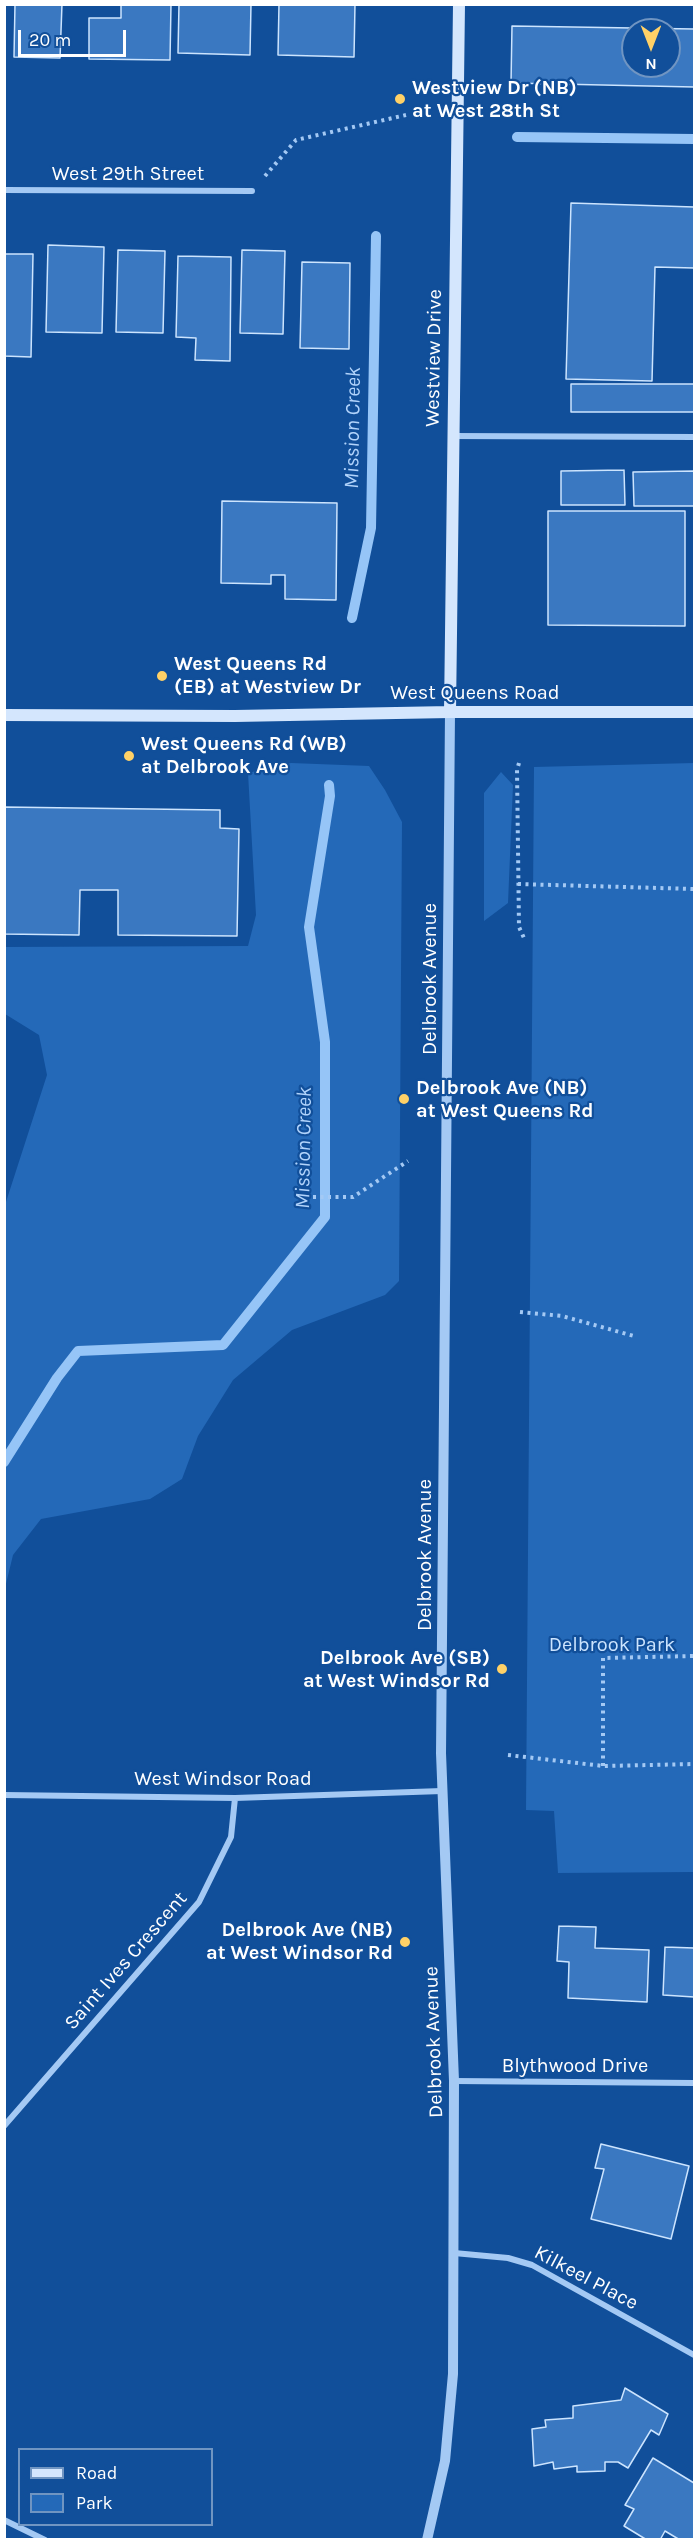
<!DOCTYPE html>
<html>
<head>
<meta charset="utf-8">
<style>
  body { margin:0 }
  #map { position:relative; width:699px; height:2544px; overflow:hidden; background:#114f9a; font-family:Karla,sans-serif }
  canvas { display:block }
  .frame { position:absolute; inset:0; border:6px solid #fff; pointer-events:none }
  .legend { position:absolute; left:18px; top:2448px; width:195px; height:78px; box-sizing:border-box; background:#114f9a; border:2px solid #7095c2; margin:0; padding:8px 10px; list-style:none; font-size:18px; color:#fff }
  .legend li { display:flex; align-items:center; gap:12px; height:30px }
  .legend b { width:30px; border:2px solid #7095c2 }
  .north { position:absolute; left:621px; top:18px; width:60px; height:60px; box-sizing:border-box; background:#114f9a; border:2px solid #7095c2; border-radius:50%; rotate:180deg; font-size:16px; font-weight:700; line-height:24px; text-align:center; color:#fff }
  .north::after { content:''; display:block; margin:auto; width:21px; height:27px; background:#ffd167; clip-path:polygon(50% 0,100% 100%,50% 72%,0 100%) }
  .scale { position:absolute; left:18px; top:30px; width:108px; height:27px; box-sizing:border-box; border:3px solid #fff; border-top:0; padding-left:8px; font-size:18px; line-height:21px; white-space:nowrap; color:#fff; -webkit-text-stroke:4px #114f9a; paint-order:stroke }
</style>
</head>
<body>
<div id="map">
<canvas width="699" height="2544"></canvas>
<div class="frame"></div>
<ul class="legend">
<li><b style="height:8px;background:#d4e6fd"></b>Road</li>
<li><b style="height:16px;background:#2469b8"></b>Park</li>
</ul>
<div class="north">N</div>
<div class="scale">20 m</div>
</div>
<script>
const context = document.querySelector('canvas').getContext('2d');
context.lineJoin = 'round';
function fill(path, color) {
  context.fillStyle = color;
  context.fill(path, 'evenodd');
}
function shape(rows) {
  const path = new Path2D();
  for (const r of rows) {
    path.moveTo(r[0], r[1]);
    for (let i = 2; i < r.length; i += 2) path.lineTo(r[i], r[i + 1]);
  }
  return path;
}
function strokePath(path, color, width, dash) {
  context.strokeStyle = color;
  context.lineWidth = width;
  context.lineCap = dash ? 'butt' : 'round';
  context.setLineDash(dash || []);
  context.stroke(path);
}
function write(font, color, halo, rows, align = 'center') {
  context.font = font + ' Karla,sans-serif';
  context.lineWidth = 4.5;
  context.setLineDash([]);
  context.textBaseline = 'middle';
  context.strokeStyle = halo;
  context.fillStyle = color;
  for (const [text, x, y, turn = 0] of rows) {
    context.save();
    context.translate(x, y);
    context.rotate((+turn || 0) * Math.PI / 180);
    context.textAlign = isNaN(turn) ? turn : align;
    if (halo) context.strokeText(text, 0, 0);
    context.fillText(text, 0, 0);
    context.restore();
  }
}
fill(shape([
  [291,763,369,766,385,790,402,822,399,1281,385,1295,292,1330,233,1380,198,1436,182,1479,150,1499,41,1519,13,1555,5,1588,5,1205,47,1075,39,1035,5,1014,5,947,248,946,256,915,248,773],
  [694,763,694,1872,558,1873,554,1811,526,1810,534,767],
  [501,772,513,785,508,903,484,921,484,793]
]), '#2469b8');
strokePath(shape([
  [517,137,694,139],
  [352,618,371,528,376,236],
  [4,1462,57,1378,78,1351,223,1345,325,1217,325,1042,309,927,330,796,329,785]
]), '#96c5f7', 10);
const building = shape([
  [15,4,62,4,60,58,14,57,15,4],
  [121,4,171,4,170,60,89,59,89,18,121,18,121,4],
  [179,4,251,4,250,55,178,53,179,4],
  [279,4,355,4,354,57,278,55,279,4],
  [512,26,694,29,694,87,511,83,512,26],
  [633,30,669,30,669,66,633,66,633,30],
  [571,203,694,207,694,268,655,267,652,381,566,379,571,203],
  [48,245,104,247,102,333,46,332,48,245],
  [118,250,165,251,163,333,116,332,118,250],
  [242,250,285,251,283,334,240,333,242,250],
  [4,254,33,254,31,357,4,356,4,254],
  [178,256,231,257,230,361,195,360,196,338,176,337,178,256],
  [302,262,350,263,349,349,300,348,302,262],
  [571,384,694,384,694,412,571,412,571,384],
  [624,470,625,505,561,505,561,471,624,470],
  [694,471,694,506,634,506,633,472,694,471],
  [222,501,337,503,336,600,285,599,285,575,271,575,271,584,221,583,222,501],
  [548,511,685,511,685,626,548,625,548,511],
  [4,807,220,810,220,828,239,829,237,936,118,935,118,890,80,890,79,935,4,934,4,807],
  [559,1926,596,1927,595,1948,649,1950,647,2002,568,1998,569,1962,557,1961,559,1926],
  [665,1947,694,1948,694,1997,663,1995,665,1947],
  [601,2144,689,2166,671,2239,591,2219,604,2169,595,2168,601,2144],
  [625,2388,668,2414,659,2435,651,2430,628,2468,618,2462,605,2462,605,2471,577,2472,577,2466,554,2469,553,2462,534,2466,532,2429,546,2427,545,2420,573,2418,573,2406,621,2400,625,2388],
  [653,2458,694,2483,694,2540,680,2540,665,2531,660,2540,647,2540,624,2526,634,2509,625,2505,653,2458]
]);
fill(building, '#3a78c1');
strokePath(building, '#cce4fe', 1.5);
strokePath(shape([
  [265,176,296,140,406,115],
  [519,763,517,770,519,927,524,938],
  [518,884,694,889],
  [298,1197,353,1197,408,1161],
  [520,1312,562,1316,634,1336],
  [508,1755,603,1766,694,1764],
  [603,1766,603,1658,694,1656]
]), '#a4c9f4', 4, [3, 4.5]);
strokePath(shape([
  [4,190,252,191],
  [452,436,694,437],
  [4,1795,235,1798,442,1791],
  [454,2081,694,2083],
  [4,2126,199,1902,231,1837,235,1798],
  [454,2253,508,2258,532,2265,694,2355],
  [4,2520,45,2540]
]), '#a4c9f4', 6);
strokePath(shape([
  [427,2540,445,2461,453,2374,454,2081,441,1753,450,712]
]), '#a4c9f4', 10);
strokePath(shape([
  [450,712,459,4],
  [4,715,235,716,450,712,694,712]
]), '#d4e6fd', 12);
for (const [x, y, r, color] of [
  [400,99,6,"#ffd167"],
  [162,676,6,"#ffd167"],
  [129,756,6,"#ffd167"],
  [404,1099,6,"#ffd167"],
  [502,1669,6,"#ffd167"],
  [405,1942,6,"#ffd167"]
]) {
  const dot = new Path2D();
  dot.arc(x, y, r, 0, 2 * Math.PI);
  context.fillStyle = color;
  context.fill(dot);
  strokePath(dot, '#114f9a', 2);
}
write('bold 20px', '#fff', '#114f9a', [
  ["Westview Dr (NB)",412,88],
  ["at West 28th St",412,111],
  ["West Queens Rd",174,664],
  ["(EB) at Westview Dr",174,687],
  ["West Queens Rd (WB)",141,744],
  ["at Delbrook Ave",141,767],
  ["Delbrook Ave (NB)",416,1088],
  ["at West Queens Rd",416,1111],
  ["Delbrook Ave (SB)",490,1658,"right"],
  ["at West Windsor Rd",490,1681,"right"],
  ["Delbrook Ave (NB)",393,1930,"right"],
  ["at West Windsor Rd",393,1953,"right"]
], 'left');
write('20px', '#fff', '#114f9a', [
  ["West 29th Street",128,174],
  ["Westview Drive",434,358,-89],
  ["West Queens Road",475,693],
  ["Delbrook Avenue",430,979,-90],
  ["Delbrook Avenue",425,1555,-90],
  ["West Windsor Road",223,1779],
  ["Saint Ives Crescent",126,1961,-49],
  ["Delbrook Avenue",434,2042,-92],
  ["Blythwood Drive",575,2066],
  ["Kilkeel Place",586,2278,28]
]);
write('20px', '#cce4fe', '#114f9a', [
  ["Delbrook Park",612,1645]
]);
write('italic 21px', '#b1d3fb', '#114f9a', [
  ["Mission Creek",353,428,-89],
  ["Mission Creek",304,1148,-89]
]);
</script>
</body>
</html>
